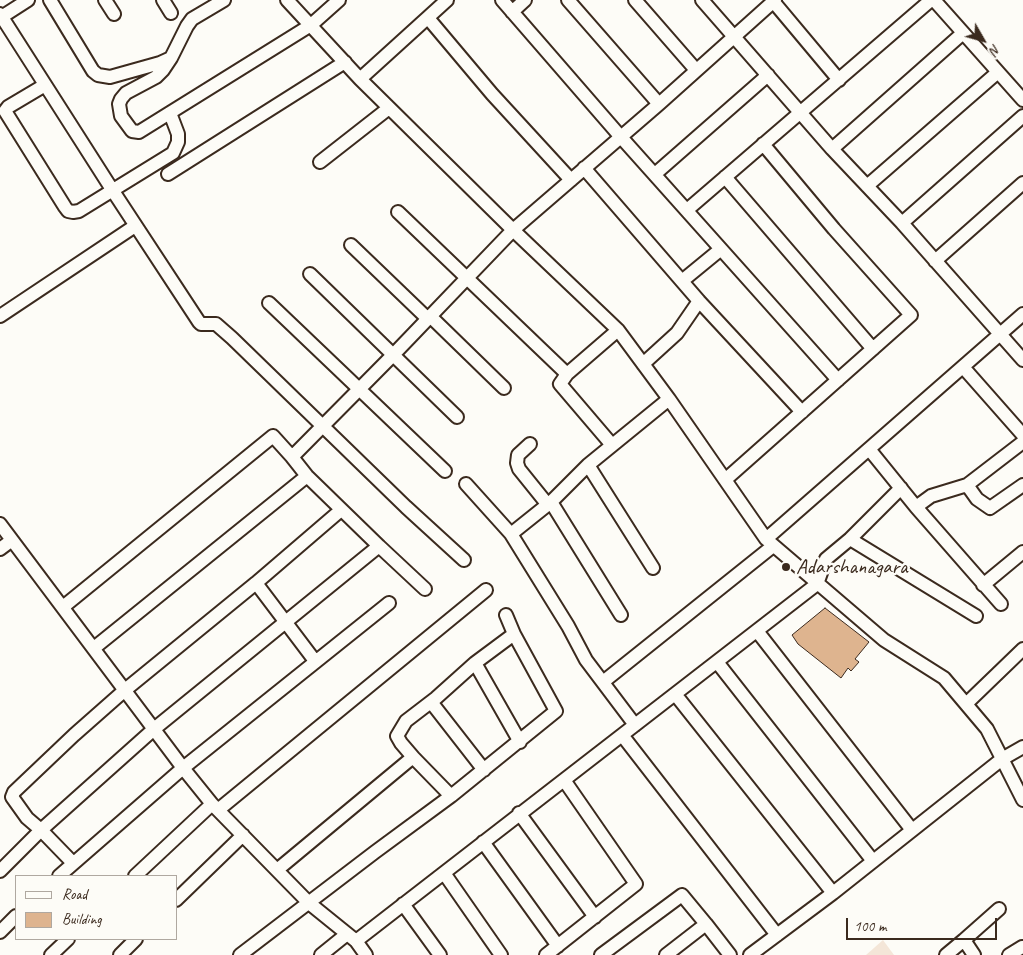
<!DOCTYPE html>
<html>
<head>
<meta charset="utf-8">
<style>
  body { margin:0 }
  #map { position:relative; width:1023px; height:955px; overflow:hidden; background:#fdfcf7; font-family:Caveat,sans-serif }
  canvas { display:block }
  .legend { position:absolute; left:15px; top:875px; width:162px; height:65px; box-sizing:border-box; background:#fdfcf7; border:1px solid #afa8a0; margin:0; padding:6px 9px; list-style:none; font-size:15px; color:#3b2a1e }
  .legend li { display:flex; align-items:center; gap:10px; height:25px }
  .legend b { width:25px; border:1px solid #afa8a0 }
  .north { position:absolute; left:958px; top:15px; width:50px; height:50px; -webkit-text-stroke:4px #fdfcf7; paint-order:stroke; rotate:128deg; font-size:14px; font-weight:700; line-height:20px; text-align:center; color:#3b2a1e }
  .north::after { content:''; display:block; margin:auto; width:18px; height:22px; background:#3b2a1e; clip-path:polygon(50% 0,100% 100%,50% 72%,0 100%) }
  .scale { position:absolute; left:846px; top:918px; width:151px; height:22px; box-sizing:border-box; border:2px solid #3b2a1e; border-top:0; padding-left:6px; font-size:15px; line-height:18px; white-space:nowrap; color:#3b2a1e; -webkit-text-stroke:4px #fdfcf7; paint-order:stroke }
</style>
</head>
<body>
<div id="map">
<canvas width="1023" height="955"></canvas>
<ul class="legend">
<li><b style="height:6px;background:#fdfcf7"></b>Road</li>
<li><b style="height:14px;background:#deb48f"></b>Building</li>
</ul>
<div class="north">N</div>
<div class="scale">100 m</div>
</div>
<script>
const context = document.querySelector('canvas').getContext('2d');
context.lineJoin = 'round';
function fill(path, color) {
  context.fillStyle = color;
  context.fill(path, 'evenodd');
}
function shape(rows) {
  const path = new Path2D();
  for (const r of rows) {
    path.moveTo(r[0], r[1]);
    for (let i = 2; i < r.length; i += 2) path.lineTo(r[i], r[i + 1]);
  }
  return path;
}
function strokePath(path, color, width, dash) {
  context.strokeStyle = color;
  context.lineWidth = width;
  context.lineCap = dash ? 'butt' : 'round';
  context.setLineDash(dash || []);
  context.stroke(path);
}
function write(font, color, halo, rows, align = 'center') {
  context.font = font + ' Caveat,sans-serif';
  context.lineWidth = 5;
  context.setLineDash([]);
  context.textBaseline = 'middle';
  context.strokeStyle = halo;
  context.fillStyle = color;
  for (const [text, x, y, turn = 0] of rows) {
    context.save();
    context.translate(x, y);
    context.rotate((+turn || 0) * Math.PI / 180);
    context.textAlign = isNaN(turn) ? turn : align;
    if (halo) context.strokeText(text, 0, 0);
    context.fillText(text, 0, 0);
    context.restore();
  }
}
fill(shape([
  [883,940,894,955,866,955]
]), '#f4e6d8');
const building = shape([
  [825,608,869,642,855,659,859,662,851,671,848,668,841,678,798,644,792,635,825,608]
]);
fill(building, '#deb48f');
strokePath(building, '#3b2a1e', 1);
const minor = shape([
  [50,0,93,71,98,75,110,77,160,63,171,58],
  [105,0,114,14],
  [163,0,171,13],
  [224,0,192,19,187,26,171,58,163,70,156,77,126,93,121,99,119,104,121,116,132,131,139,132,311,25,339,0],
  [287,0,360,79,513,230,618,330,669,399,766,539,884,640,944,678,987,729,1023,800],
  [502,0,620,136,838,380],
  [568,0,659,104],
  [635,0,696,70],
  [702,0,832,149,902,223,1023,360],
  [772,0,839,80],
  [934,0,1023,100],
  [512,12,525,0],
  [0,14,113,191,199,322,201,324,216,324,232,338,406,507,464,560],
  [0,18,28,0],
  [428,18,492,94,571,180],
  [360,79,447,0],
  [45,85,8,107,5,111,65,207,68,211,73,212,79,211,173,153,178,142,178,134,170,113],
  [832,149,963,33],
  [320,162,389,108],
  [584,168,699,301,802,412],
  [168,174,345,62],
  [655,174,768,75],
  [725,177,873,349],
  [867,186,998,72],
  [687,210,931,0],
  [398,212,567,374],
  [902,223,1023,116],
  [351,245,428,319],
  [935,261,1023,183],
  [310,274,457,417],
  [682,281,721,249],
  [269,303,445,471],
  [0,316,135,226],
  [430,316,504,388],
  [643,364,677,333,699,301],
  [963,367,1023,435],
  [530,444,518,455,517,463,519,469,548,505],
  [612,445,560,384,567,374,618,330],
  [869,449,916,507,1001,604],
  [588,465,653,568],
  [725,480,911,315,834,229,763,144],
  [466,484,511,534],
  [967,485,977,499,990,508,1023,485],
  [551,502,621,615],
  [916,507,931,496,967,485,1023,442],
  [0,524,183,768,212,804,309,903,356,941,366,955],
  [766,539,1023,314],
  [850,539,976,616],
  [379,546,425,589],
  [0,549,12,540],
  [256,583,125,690,74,735,14,792,12,797,27,818,41,830,154,729,379,546,307,476,292,457],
  [983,585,1023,552],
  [63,607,273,436,292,457,394,354,513,230,659,104,775,0],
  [506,615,514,634],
  [757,631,912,830],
  [94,648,307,476],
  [315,661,256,583,341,510],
  [717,662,873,861],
  [475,663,520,742],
  [603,682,773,546],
  [675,694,833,893],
  [431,702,484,770],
  [966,704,1023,649],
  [635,725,586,660,568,626,511,534,551,502,588,465,669,399],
  [622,735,777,935],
  [218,810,486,590],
  [519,813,595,917],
  [483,842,558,946],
  [277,870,413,757,451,796],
  [0,871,41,830,73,863],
  [444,873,501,955],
  [59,876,183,768,389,603],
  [135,876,212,804],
  [176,900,243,835],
  [403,904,440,955],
  [0,932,16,916],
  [964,940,999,909],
  [356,941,817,584,826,559,850,539,901,488],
  [51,955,68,939],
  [120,955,136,939],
  [240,955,375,852,451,796,556,711,514,634,475,663,436,698,406,721,397,736,401,743,413,757],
  [321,955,347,934],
  [546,955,636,884,564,780],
  [601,955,682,895,706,924],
  [666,955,706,924,730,955],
  [750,955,833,893,1002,759,1023,747],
  [946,955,964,940,974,955],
  [1009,955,1022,947]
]);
strokePath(minor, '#3b2a1e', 16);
strokePath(minor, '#fdfcf7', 12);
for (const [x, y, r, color] of [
  [786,567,5,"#3b2a1e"]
]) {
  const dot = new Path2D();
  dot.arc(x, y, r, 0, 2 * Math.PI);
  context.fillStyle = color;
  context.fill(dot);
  strokePath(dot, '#fdfcf7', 2);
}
write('21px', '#3b2a1e', '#fdfcf7', [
  ["Adarshanagara",796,567]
], 'left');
</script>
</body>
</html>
